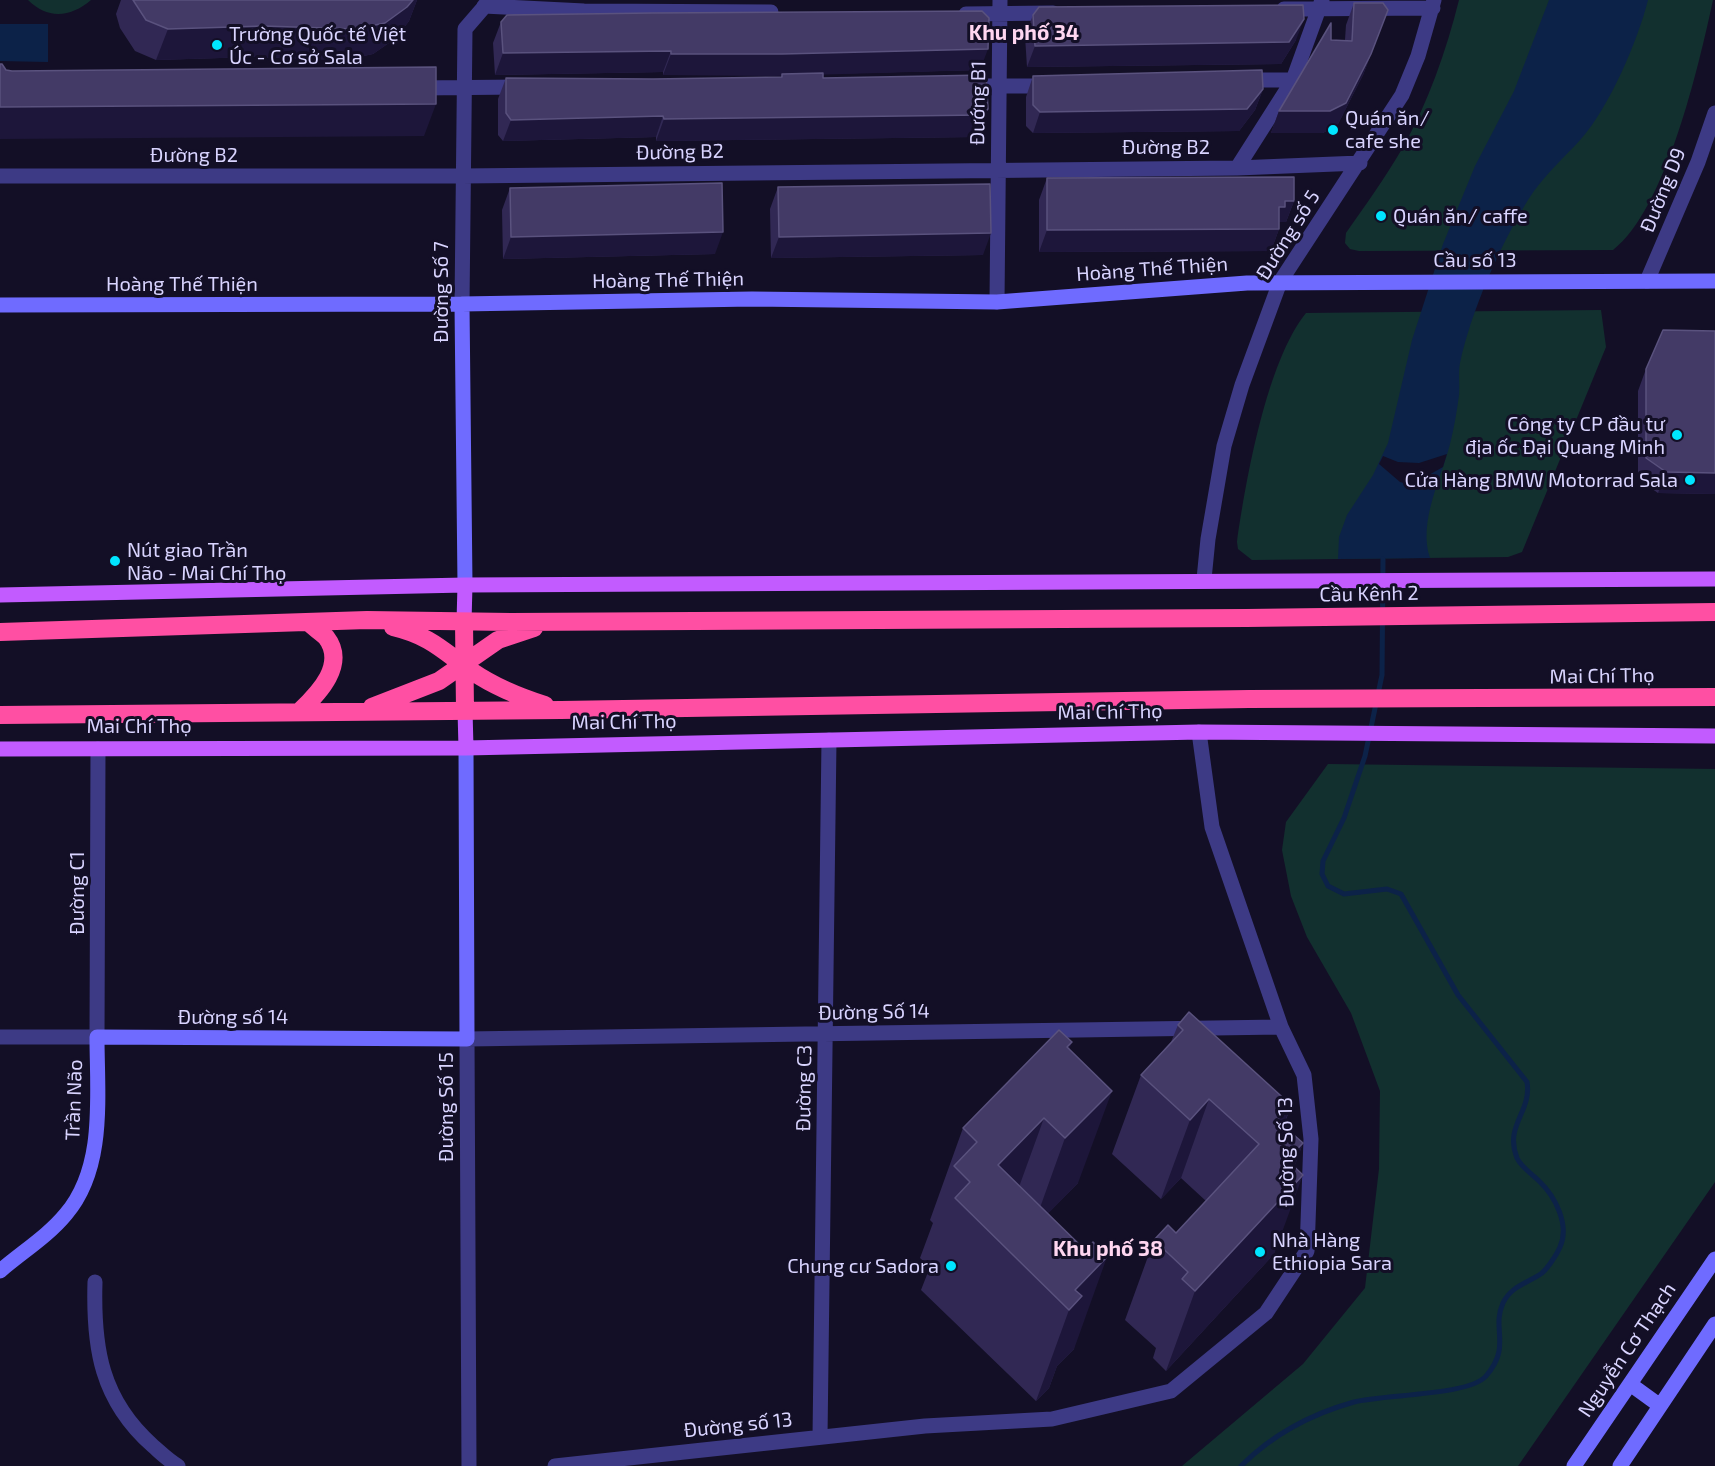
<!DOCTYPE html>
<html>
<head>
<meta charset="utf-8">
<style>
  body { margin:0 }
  canvas { display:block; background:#130f26 }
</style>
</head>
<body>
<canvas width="1715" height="1466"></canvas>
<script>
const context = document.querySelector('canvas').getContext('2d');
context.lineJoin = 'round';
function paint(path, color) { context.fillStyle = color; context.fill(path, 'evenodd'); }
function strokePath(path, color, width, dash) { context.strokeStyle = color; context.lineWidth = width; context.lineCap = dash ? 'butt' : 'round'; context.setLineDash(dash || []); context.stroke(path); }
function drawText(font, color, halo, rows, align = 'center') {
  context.font = font + ' "Exo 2",sans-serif'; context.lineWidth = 6; context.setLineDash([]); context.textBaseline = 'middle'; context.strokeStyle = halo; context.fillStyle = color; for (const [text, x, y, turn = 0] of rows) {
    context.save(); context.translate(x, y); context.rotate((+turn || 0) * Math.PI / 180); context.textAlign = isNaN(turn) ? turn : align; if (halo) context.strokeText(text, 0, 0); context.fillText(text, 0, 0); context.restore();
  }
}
paint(new Path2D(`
  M28,0H91C70,18 47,19 28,0Z
  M1459,0H1713C1699,65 1666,209 1613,250L1359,251L1350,249L1345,243L1346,233C1365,206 1385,178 1402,149C1428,103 1446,52 1459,0Z
  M1601,310L1606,347L1522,552L1508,557L1252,560L1238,549L1237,542C1246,479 1267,361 1306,313Z
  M1328,764L1715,769V1182L1518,1466H1182L1303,1364L1365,1288L1379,1169L1380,1091L1351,1013L1307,937L1291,896L1282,850L1286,822Z`), '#12302f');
paint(new Path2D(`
  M1549,0H1648C1638,40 1609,108 1581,139C1563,159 1543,176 1528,200C1500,245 1471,312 1460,363C1458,373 1460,384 1459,395C1457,411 1454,428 1450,444C1441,479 1418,522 1430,558L1338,559L1339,537L1347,515L1373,475L1388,443L1412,340L1443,244L1475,166L1514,91Z
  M0,24H48V62L0,61Z`), '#0c2248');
paint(new Path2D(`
  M1447,454L1443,467L1411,485L1400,482L1379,464L1383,456L1398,462L1419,463Z`), '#130f26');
strokePath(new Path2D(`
  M1241,1466C1272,1435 1311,1414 1354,1402C1383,1394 1469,1396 1486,1376C1512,1346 1491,1329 1503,1303C1511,1286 1528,1283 1542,1273C1548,1268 1557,1254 1560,1247C1570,1225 1555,1196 1539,1181C1532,1174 1521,1167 1517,1158C1504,1125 1532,1112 1527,1082L1458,995L1401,894L1387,889L1344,894L1328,886L1322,874L1323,861L1344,818L1365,756L1382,675L1383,559`), '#0c2248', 5);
strokePath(new Path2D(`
  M484,6L584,11L771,12
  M1284,9L1433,8
  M966,14L1053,13
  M1242,80H1293
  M966,86H1050
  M417,88L522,87
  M1237,168L1293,80L1322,0
  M0,176H462L1237,168L1360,163
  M1647,281L1698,162L1715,113
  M997,302L1000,0
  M462,304L465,29L490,0
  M1204,579L1208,539L1224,446L1242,385L1280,282L1402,95L1418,56L1434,0
  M0,1037H97L98,749
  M95,1282C93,1348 101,1400 153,1446C161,1453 169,1461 178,1466
  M820,1437L829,740
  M469,1466L467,1039L1281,1027
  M555,1466L925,1426L1052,1419L1171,1391L1266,1313L1307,1251L1311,1139L1304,1075L1281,1027L1212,827L1199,732`), '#3d3a85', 15);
strokePath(new Path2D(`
  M462,304L465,585
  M0,305L462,304L752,299L997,302L1247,283L1715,281
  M0,1271C22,1252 48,1236 66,1214C106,1167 97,1095 97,1037L467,1039L466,748
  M1630,1384L1659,1405
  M1574,1466L1715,1259
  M1620,1466L1715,1324`), '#6f6bff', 15);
strokePath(new Path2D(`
  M0,595L465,585L1715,579
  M464,622L465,585
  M465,710L466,748
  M0,749L466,748L1199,732L1715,736`), '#c25bff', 15);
strokePath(new Path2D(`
  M464,622L465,710
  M393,627C431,636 443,651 473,672C495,687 520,697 545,705
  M0,632L367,620L511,622L1246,618L1715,612
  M372,707L439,681L498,640L534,628
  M300,711C319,693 347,664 326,637C321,632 313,627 308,622
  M0,715L561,710L1249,699L1715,697`), '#ff4fa3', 18);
paint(new Path2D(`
  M121,0H417L409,21L396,38L373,54L344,60L253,57L156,60L135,51L120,28L116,14Z
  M1354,3L1380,31L1363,75L1338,124L1323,133H1271L1279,111L1331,40H1345L1346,25Z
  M1033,15L1296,40L1281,64L1027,67L1025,36Z
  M501,22L980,70L823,74V78L980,131L974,137L656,141V137L503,141L498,135V99L506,78L653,79L781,77V75H663V72L495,75L493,43Z
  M1033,76L1263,89L1255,110L1239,131L1033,133L1026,126V97Z
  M1047,178L1294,201L1286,222H1279V229L1271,251L1039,252V200Z
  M778,187L983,255L771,258L770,209Z
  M510,188L715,254L503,259L502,210Z
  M1715,331V494L1658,493L1638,479V391L1646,369Z
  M1178,1025L1291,1105L1284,1126L1303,1143L1294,1167L1274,1254L1166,1371L1153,1358L1156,1348L1125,1320L1154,1240L1176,1233L1206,1201L1181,1178L1161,1199L1112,1154L1141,1075L1171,1042Z
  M1069,1050L1078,1183L1047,1214L1085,1250L1074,1349L1057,1366L1049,1388L1036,1401L921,1290L930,1267L920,1258L933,1223L930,1220L963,1128Z`), '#312854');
paint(new Path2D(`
  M413,0H417L409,21L396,38L373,54L344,60L253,57L156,60L168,29Z
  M1388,10L1363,75L1338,124L1323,133H1271L1279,111Z
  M1304,19L1296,40L1281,64L1027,67L1035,46Z
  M988,49L980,70L774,76L663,75L671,54Z
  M671,51L663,72L495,75L503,53Z
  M1263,89L1255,110L1239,131L1033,133L1040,112Z
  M436,104L424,136L0,139V107Z
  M988,109L980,131L974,137L656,141L664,119Z
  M663,116L656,137L503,141L511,120Z
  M1285,201H1294L1286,222H1279V207Z
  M1279,229L1271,251L1039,252L1047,230Z
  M723,232L715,254L503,259L511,237Z
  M991,233L983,255L771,258L779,237Z
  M1666,472L1715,473V494L1658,493Z
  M1072,1042L1044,1118L1011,1209L998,1165L1067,1047Z
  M1112,1091L1078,1183L1032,1230L1065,1138Z
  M1209,1099L1181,1178L1161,1199L1190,1120Z
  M1291,1105L1262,1184L1277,1120Z
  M1303,1143L1284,1196L1303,1175L1274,1254L1166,1371L1195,1291L1287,1160Z
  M1107,1257L1074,1349L1057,1366L1049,1388L1036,1401L1069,1310L1075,1290Z`), '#1d163a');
const building = new Path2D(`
  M133,0H413L407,7L385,23L356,29L264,26L168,29L146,20Z
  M1354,3H1383L1388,10L1371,54L1346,103L1330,111H1279L1331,23V40L1352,41Z
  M1303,5L1304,19L1289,42L1035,46L1033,15L1039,7Z
  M982,11L989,18L988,49L782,54H671V51L503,53L501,22L507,15L653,13Z
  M0,64H2L6,70L12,71L436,67V104L0,107Z
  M1262,70L1263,89L1247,109L1040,112L1033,105V76Z
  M823,73V78L986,75L988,109L982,115L664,119L663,116L511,120L506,113V78L653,79L782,77V74Z
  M1294,177V201H1285V207H1279V229L1047,230V178Z
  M722,183L723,232L511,237L510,188Z
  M990,184L991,233L779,237L778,187Z
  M1663,330L1715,331V473L1666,472L1646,458V369Z
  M1189,1012L1291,1105L1277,1120L1303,1143L1287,1160L1303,1175L1195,1291L1182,1279L1188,1272L1154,1240L1168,1225L1176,1233L1259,1144L1209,1099L1190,1120L1141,1075L1183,1030L1178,1025Z
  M1059,1030L1072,1042L1067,1047L1112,1091L1065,1138L1044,1118L998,1165L1085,1250L1093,1242L1107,1257L1075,1290L1082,1296L1069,1310L955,1198L970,1182L954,1166L977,1142L963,1128Z`);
paint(building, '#433a66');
strokePath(building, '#5a527e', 1.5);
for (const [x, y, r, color] of [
  [217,45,6,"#00e5ff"],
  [1333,130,6,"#00e5ff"],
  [1381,216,6,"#00e5ff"],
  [1677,435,6,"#00e5ff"],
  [1690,480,6,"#00e5ff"],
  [115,561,6,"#00e5ff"],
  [1260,1252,6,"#00e5ff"],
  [951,1266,6,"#00e5ff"]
]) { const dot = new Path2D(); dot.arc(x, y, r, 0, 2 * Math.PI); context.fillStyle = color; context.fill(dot); strokePath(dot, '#130f26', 2); }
drawText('20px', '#d9d4ff', '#130f26', [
  ["Trường Quốc tế Việt",229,34],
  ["Úc - Cơ sở Sala",229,57],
  ["Quán ăn/",1345,118],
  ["cafe she",1345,141],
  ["Quán ăn/ caffe",1393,216],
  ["Công ty CP đầu tư",1665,424,"right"],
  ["địa ốc Đại Quang Minh",1665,447,"right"],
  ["Cửa Hàng BMW Motorrad Sala",1678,480,"right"],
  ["Nút giao Trần",127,550],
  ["Não - Mai Chí Thọ",127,573],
  ["Nhà Hàng",1272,1240],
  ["Ethiopia Sara",1272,1263],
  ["Chung cư Sadora",939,1266,"right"]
], 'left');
drawText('20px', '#d9d4ff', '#130f26', [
  ["Đướng B1",978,103,-89],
  ["Đường B2",1166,147],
  ["Đường B2",680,152,-1],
  ["Đường B2",194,155],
  ["Đường D9",1663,190,-68],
  ["Đường số 5",1288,235,-58],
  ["Cầu số 13",1475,260],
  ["Hoàng Thế Thiện",1152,269,-4],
  ["Hoàng Thế Thiện",668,280,-1],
  ["Hoàng Thế Thiện",182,284],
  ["Đường Số 7",441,292,-90],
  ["Cầu Kênh 2",1369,594,-1],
  ["Mai Chí Thọ",1602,676,-1],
  ["Mai Chí Thọ",1110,712,-1],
  ["Mai Chí Thọ",624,722,-1],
  ["Mai Chí Thọ",139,726],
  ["Đường C1",77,893,-90],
  ["Đường Số 14",874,1012,-1],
  ["Đường số 14",233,1017],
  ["Đường C3",804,1088,-89],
  ["Trần Não",74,1100,-88],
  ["Đường Số 15",446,1107,-90],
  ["Đường Số 13",1286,1152,-91],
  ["Nguyễn Cơ Thạch",1627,1350,-56],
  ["Đường số 13",738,1425,-6]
]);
drawText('bold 21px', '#ffd6f0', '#130f26', [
  ["Khu phố 34",1024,33],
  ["Khu phố 38",1108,1249]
]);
</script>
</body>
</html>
